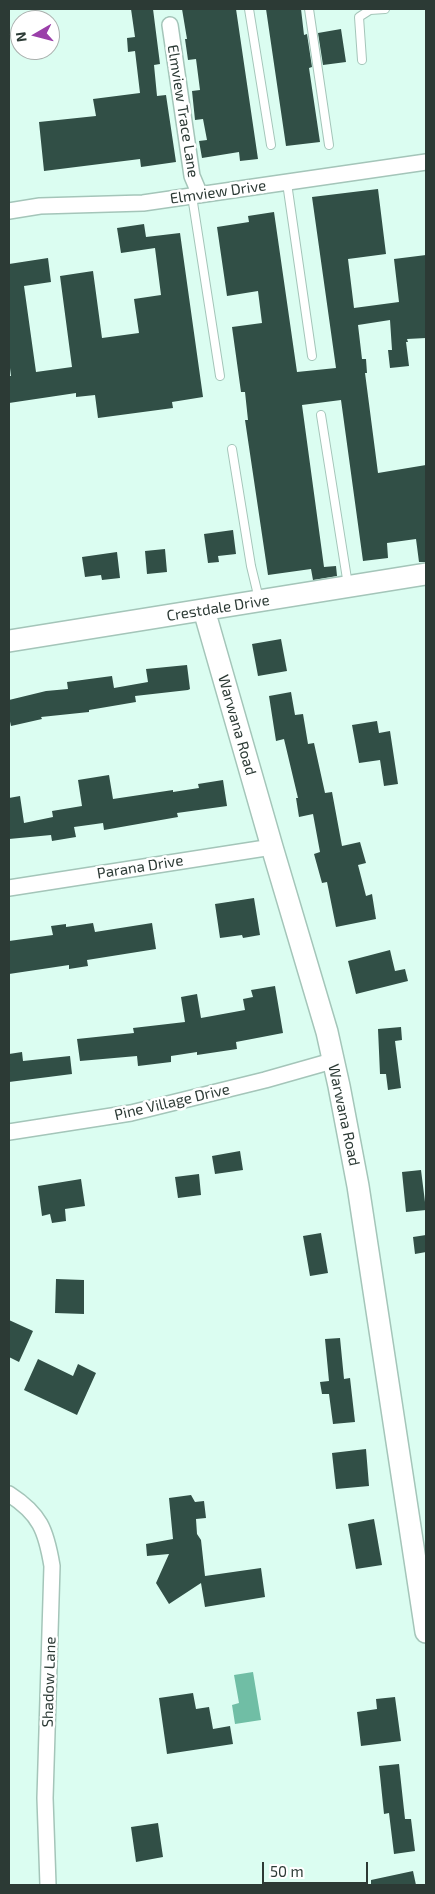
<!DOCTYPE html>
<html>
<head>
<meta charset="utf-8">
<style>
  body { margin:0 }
  #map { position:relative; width:435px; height:1894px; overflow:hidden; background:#dbfdf1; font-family:"Exo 2",sans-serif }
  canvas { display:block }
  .frame { position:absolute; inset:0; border:10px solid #2c3a35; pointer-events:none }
  .north { position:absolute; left:10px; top:10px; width:50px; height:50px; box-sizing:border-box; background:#fff; border:1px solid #abb0ae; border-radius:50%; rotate:262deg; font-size:14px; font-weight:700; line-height:20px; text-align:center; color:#2c3a35 }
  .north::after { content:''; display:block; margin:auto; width:18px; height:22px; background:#9a3fa9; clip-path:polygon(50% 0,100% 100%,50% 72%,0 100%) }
  .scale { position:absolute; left:262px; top:1862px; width:106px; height:22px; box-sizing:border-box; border:2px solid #2c3a35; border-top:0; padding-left:6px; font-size:15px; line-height:18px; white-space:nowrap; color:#2c3a35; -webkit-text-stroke:4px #fff; paint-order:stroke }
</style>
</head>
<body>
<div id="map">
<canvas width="435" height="1894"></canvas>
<div class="frame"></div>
<div class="north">N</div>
<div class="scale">50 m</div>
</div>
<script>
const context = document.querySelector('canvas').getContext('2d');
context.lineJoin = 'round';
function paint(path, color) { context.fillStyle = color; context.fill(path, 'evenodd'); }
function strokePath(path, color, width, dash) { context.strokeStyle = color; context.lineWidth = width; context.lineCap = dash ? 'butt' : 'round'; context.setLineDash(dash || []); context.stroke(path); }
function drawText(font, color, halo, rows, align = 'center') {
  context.font = font + ' "Exo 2",sans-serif'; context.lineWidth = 5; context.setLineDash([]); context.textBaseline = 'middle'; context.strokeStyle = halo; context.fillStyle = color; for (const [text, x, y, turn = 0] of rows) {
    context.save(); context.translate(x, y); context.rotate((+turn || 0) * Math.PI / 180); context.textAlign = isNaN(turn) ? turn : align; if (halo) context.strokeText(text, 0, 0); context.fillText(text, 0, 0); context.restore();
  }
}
paint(new Path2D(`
  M253,1672L261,1720L235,1724L232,1705L239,1703L234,1675Z`), '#70bea5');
paint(new Path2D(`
  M131,9H153L160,64L154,65L157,96L166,95L176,162L141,167L140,159L44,171L39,122L96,116L93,99L140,93L135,51L128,52L127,38L135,37Z
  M182,9H236L258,159L240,161L239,152L202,158L199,141L207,140L203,119L195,120L192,91L200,90L196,59L188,60L185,39H187Z
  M266,9H301L304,35L307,34L312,67L309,68L320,142L286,146Z
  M341,29L346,62L323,65L318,33Z
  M378,189L386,254L348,259L354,308L399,302L394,259L426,255V338L407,339L408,342H406L409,366L390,368L388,350H392L390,320L358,325L362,359H366L367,373H365L378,473L426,465V562H419L416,539L387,543L388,558L363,561L341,400L302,405L324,567L336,566L337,576L313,580L311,569L268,575L245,420H248L245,392H241L232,327L262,323L258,291L227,296L217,227L249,222L248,216L274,212L297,372L336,368L312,197Z
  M144,224L146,237L180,233L203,397L172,402L173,408L98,418L95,395L76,397V393L9,403V376H11L9,360V264L48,258L51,282L24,286L36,372L72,367L60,276L93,271L102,338L139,333L134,299L161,295L155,248L121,253L117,228Z
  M233,530L236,554L218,556L219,562L208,563L204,534Z
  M165,549L167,572L147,574L145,551Z
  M117,552L120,578L102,580L101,575L85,577L82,557Z
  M281,639L287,671L258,676L252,644Z
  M187,665L190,689L188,690L135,696L136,702L89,710V712L41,717L42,719L11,726L9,717V700L46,691L68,689L67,682L112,676L114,688L148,682L146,669Z
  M291,692L295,715L303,714L308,744L314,743L325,793L332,792L342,846L360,842L366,863L358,865L366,896L372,894L376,919L336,927L327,882L322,883L314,854L320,852L313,814L299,817L296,798H298L284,739L276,741L269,696Z
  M377,721L379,733L390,731L398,784L384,786L380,760L359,763L352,725Z
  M109,775L113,799L173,790V792L199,788L198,784L223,780L227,806L177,813L178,817L104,830L103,823L74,827L76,837L52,841L51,835L9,839V798L20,796L24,823L53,817L52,811L82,806L78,780Z
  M254,898L260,935L243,938L242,935L220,938L215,904Z
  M93,923L95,932L152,923L156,949L87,960L88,966L69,969V965L9,974V941L53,935L51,926L66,924V927Z
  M390,950L395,971L405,969L408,981L356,994L348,961Z
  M275,986L283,1033L236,1042L237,1049L197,1055V1052L171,1056V1062L138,1066L137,1056L80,1061L77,1039L134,1033L133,1028L185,1022L181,997L197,994L201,1018L245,1010L243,999L253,997L251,990Z
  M401,1027L402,1040L395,1041L401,1088L388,1090L386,1074H380L378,1029Z
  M22,1052L23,1061L70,1056L72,1074L9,1082V1054Z
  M240,1151L243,1170L215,1174L212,1156Z
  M421,1170L426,1210L406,1212L402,1172Z
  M199,1174L201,1195L178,1198L175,1177Z
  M81,1179L85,1206L65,1209L66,1221L52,1223L50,1214L42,1216L38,1186Z
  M321,1233L328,1273L310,1276L303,1236Z
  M426,1235V1252L415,1254L413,1237Z
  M56,1279L84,1280V1314L55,1313Z
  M9,1320L33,1331L19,1362L9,1357Z
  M340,1338L344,1379L350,1378L355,1422L333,1424L329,1394H322L320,1382L329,1381L325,1339Z
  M38,1359L73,1376L78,1364L96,1373L77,1415L24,1390Z
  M366,1449L369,1486L336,1489L332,1453Z
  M191,1495L195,1502L204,1501L206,1518L196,1519L197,1534L201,1540L205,1576L261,1568L265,1597L205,1607L201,1583L169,1604L156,1583L169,1554L147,1556L146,1544L173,1539L169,1498Z
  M374,1519L382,1565L356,1569L348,1524Z
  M193,1693L196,1709L209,1707L213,1729L230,1726L233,1744L167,1754L159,1698Z
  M395,1697L401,1741L361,1746L357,1712L377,1709L376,1699Z
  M399,1764L405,1819H411L415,1851L394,1854L389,1813L384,1814L379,1766Z
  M158,1823L163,1857L136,1862L131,1827Z
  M413,1871L416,1885H371V1880Z`), '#314f46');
const lane = new Path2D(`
  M249,9L271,145
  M309,9L329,145
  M362,60L359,17L370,10L385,9
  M287,183L312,356
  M192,196L220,376
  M321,415L348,585
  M232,449L251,566L259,599`);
const street = new Path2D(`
  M170,25L192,176L200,195
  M9,211L40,206L143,203L426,162
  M9,888L272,847
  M9,1132L131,1113L265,1080L332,1061
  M9,1494C40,1514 46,1530 52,1566L45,1798L48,1885`);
const secondary = new Path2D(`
  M204,610L272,847L327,1032L339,1086L358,1186L426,1632
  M9,641L426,574`);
strokePath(lane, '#a4c5b9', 10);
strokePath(street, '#a4c5b9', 18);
strokePath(secondary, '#a4c5b9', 24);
strokePath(lane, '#fff', 8);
strokePath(street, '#fff', 15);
strokePath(secondary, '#fff', 21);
drawText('15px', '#2c3a35', '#fff', [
  ["Elmview Trace Lane",183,111,81],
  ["Elmview Drive",218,192,-8],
  ["Crestdale Drive",218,608,-9],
  ["Warwana Road",237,725,74],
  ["Parana Drive",140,867,-9],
  ["Pine Village Drive",172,1102,-13],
  ["Warwana Road",344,1115,78],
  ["Shadow Lane",49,1682,-88]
]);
</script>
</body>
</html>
